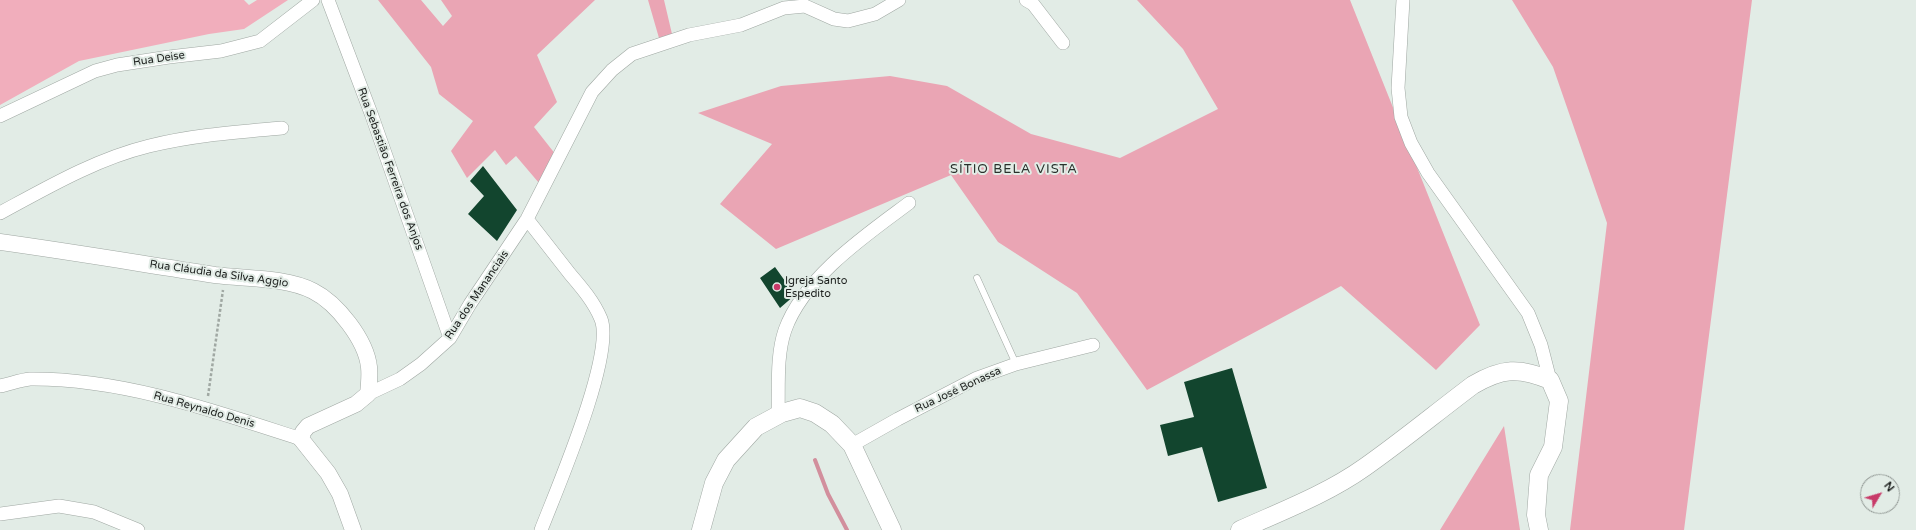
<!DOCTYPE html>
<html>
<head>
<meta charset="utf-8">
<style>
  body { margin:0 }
  #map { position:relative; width:1916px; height:530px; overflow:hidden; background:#e2ece6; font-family:"Varela Round",sans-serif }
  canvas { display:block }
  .north { position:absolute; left:1860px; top:474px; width:40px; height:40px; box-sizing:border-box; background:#e2ece6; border:1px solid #939a96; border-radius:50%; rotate:52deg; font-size:11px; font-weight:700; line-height:16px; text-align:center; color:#1c1f1d }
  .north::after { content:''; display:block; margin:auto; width:14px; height:18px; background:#c83a69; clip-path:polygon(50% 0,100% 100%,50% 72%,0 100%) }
</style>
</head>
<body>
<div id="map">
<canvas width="1916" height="530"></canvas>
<div class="north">N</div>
</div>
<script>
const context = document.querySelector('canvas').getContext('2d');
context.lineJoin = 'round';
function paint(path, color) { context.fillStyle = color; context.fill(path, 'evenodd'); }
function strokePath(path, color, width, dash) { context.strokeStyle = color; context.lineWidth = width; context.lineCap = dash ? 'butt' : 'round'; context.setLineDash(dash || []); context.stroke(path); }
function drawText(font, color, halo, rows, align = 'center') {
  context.font = font + ' "Varela Round",sans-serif'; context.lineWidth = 4; context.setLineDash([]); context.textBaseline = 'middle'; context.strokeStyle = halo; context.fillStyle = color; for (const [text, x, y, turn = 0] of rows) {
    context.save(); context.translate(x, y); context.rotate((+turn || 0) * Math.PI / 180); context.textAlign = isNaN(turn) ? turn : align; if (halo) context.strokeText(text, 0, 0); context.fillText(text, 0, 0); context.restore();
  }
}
paint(new Path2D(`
  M0,0H244L249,5L257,0H288L244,29L209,34L79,61L0,105Z`), '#f1aebc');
paint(new Path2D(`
  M378,0H421L443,26L452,16L441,0H595L537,55L557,102L534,127L556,155L539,183L516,156L506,165L495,150L467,178L451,151L473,121L439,94L431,67Z
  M648,0H664L672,34L659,38Z
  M1137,0H1350L1480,325L1436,370L1341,286L1147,390L1077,293L998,242L951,175L776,249L720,204L772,144L698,113L781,86L890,76L947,86L1031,134L1120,158L1218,109L1183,49Z
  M1512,0H1752L1684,530H1570L1607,223L1553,67Z
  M1504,426L1520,530H1440Z`), '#eaa5b4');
strokePath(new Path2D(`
  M815,460L828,494L847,530`), '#d28f9d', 4);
paint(new Path2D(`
  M483,166L517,210L497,241L468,214L484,196L470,181Z
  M775,267L795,295L780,308L760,278Z
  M1232,368L1267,488L1218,502L1202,447L1168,456L1160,425L1194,417L1184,382Z`), '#12452e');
const service = new Path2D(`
  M977,278L1016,364`);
const minor = new Path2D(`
  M328,0L372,116L450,338
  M1026,0L1033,4L1063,43
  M1403,0L1398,88L1401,117L1411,143L1428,173L1528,313L1541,345L1550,380
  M0,116L95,71L117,65L169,57L221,51L260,41L313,0
  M0,213C48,187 96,159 149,146C193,135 237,132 282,128
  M527,219C542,238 556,256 570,274C582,288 594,302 601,319C615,355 556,491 541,530
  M0,386C10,384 20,380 30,379C121,378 215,411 301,439
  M368,394L400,379L421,364L450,338L470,304L527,219L592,92L612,70L632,54L689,35L741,25L784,8L805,6L834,19L848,21L875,14L899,0
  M778,415C779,388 776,356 785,330C804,277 866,235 909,203
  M852,445L898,419L977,378L1016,364L1093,345
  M0,514L59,506L94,512L138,530`);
const tertiary = new Path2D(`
  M0,242C72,252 143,264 215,275C246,279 286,277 313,291C337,303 366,340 369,367C370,376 369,385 368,394L356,404L308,426L303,432L301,439L328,473L340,494L353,530`);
const secondary = new Path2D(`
  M701,530L714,483L726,460L756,427L782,413L800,408L815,413L832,424L852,445L892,530
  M1240,530C1282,511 1327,494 1365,467C1402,441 1437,412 1473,385C1502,368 1519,367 1550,380L1559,401L1553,447L1539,475L1536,515L1539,530`);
strokePath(service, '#9fa7a2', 7);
strokePath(minor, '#9fa7a2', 14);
strokePath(tertiary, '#9fa7a2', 17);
strokePath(secondary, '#9fa7a2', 19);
strokePath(new Path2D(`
  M208,396L223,290`), '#a0a8a3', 2.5, [3, 2]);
strokePath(service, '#fff', 6);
strokePath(minor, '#fff', 13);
strokePath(tertiary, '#fff', 16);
strokePath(secondary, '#fff', 18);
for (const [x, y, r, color] of [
  [777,287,4,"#c83a69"]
]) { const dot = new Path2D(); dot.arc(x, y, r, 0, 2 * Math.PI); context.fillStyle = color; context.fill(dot); strokePath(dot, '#e2ece6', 1.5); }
drawText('11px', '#1c1f1d', '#e2ece6', [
  ["Rua Deise",159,59,-8],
  ["Rua Sebastião Ferreira dos Anjos",390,169,70],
  ["Rua Cláudia da Silva Aggio",219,274,8],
  ["Rua dos Mananciais",477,295,-56],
  ["Rua José Bonassa",958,390,-25],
  ["Rua Reynaldo Denis",204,410,16]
]);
drawText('11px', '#1c1f1d', '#e2ece6', [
  ["Igreja Santo",785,281],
  ["Espedito",785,294]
], 'left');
context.letterSpacing = '1px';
drawText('13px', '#29312c', '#e2ece6', [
  ["SÍTIO BELA VISTA",1014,170]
]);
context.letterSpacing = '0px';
</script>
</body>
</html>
